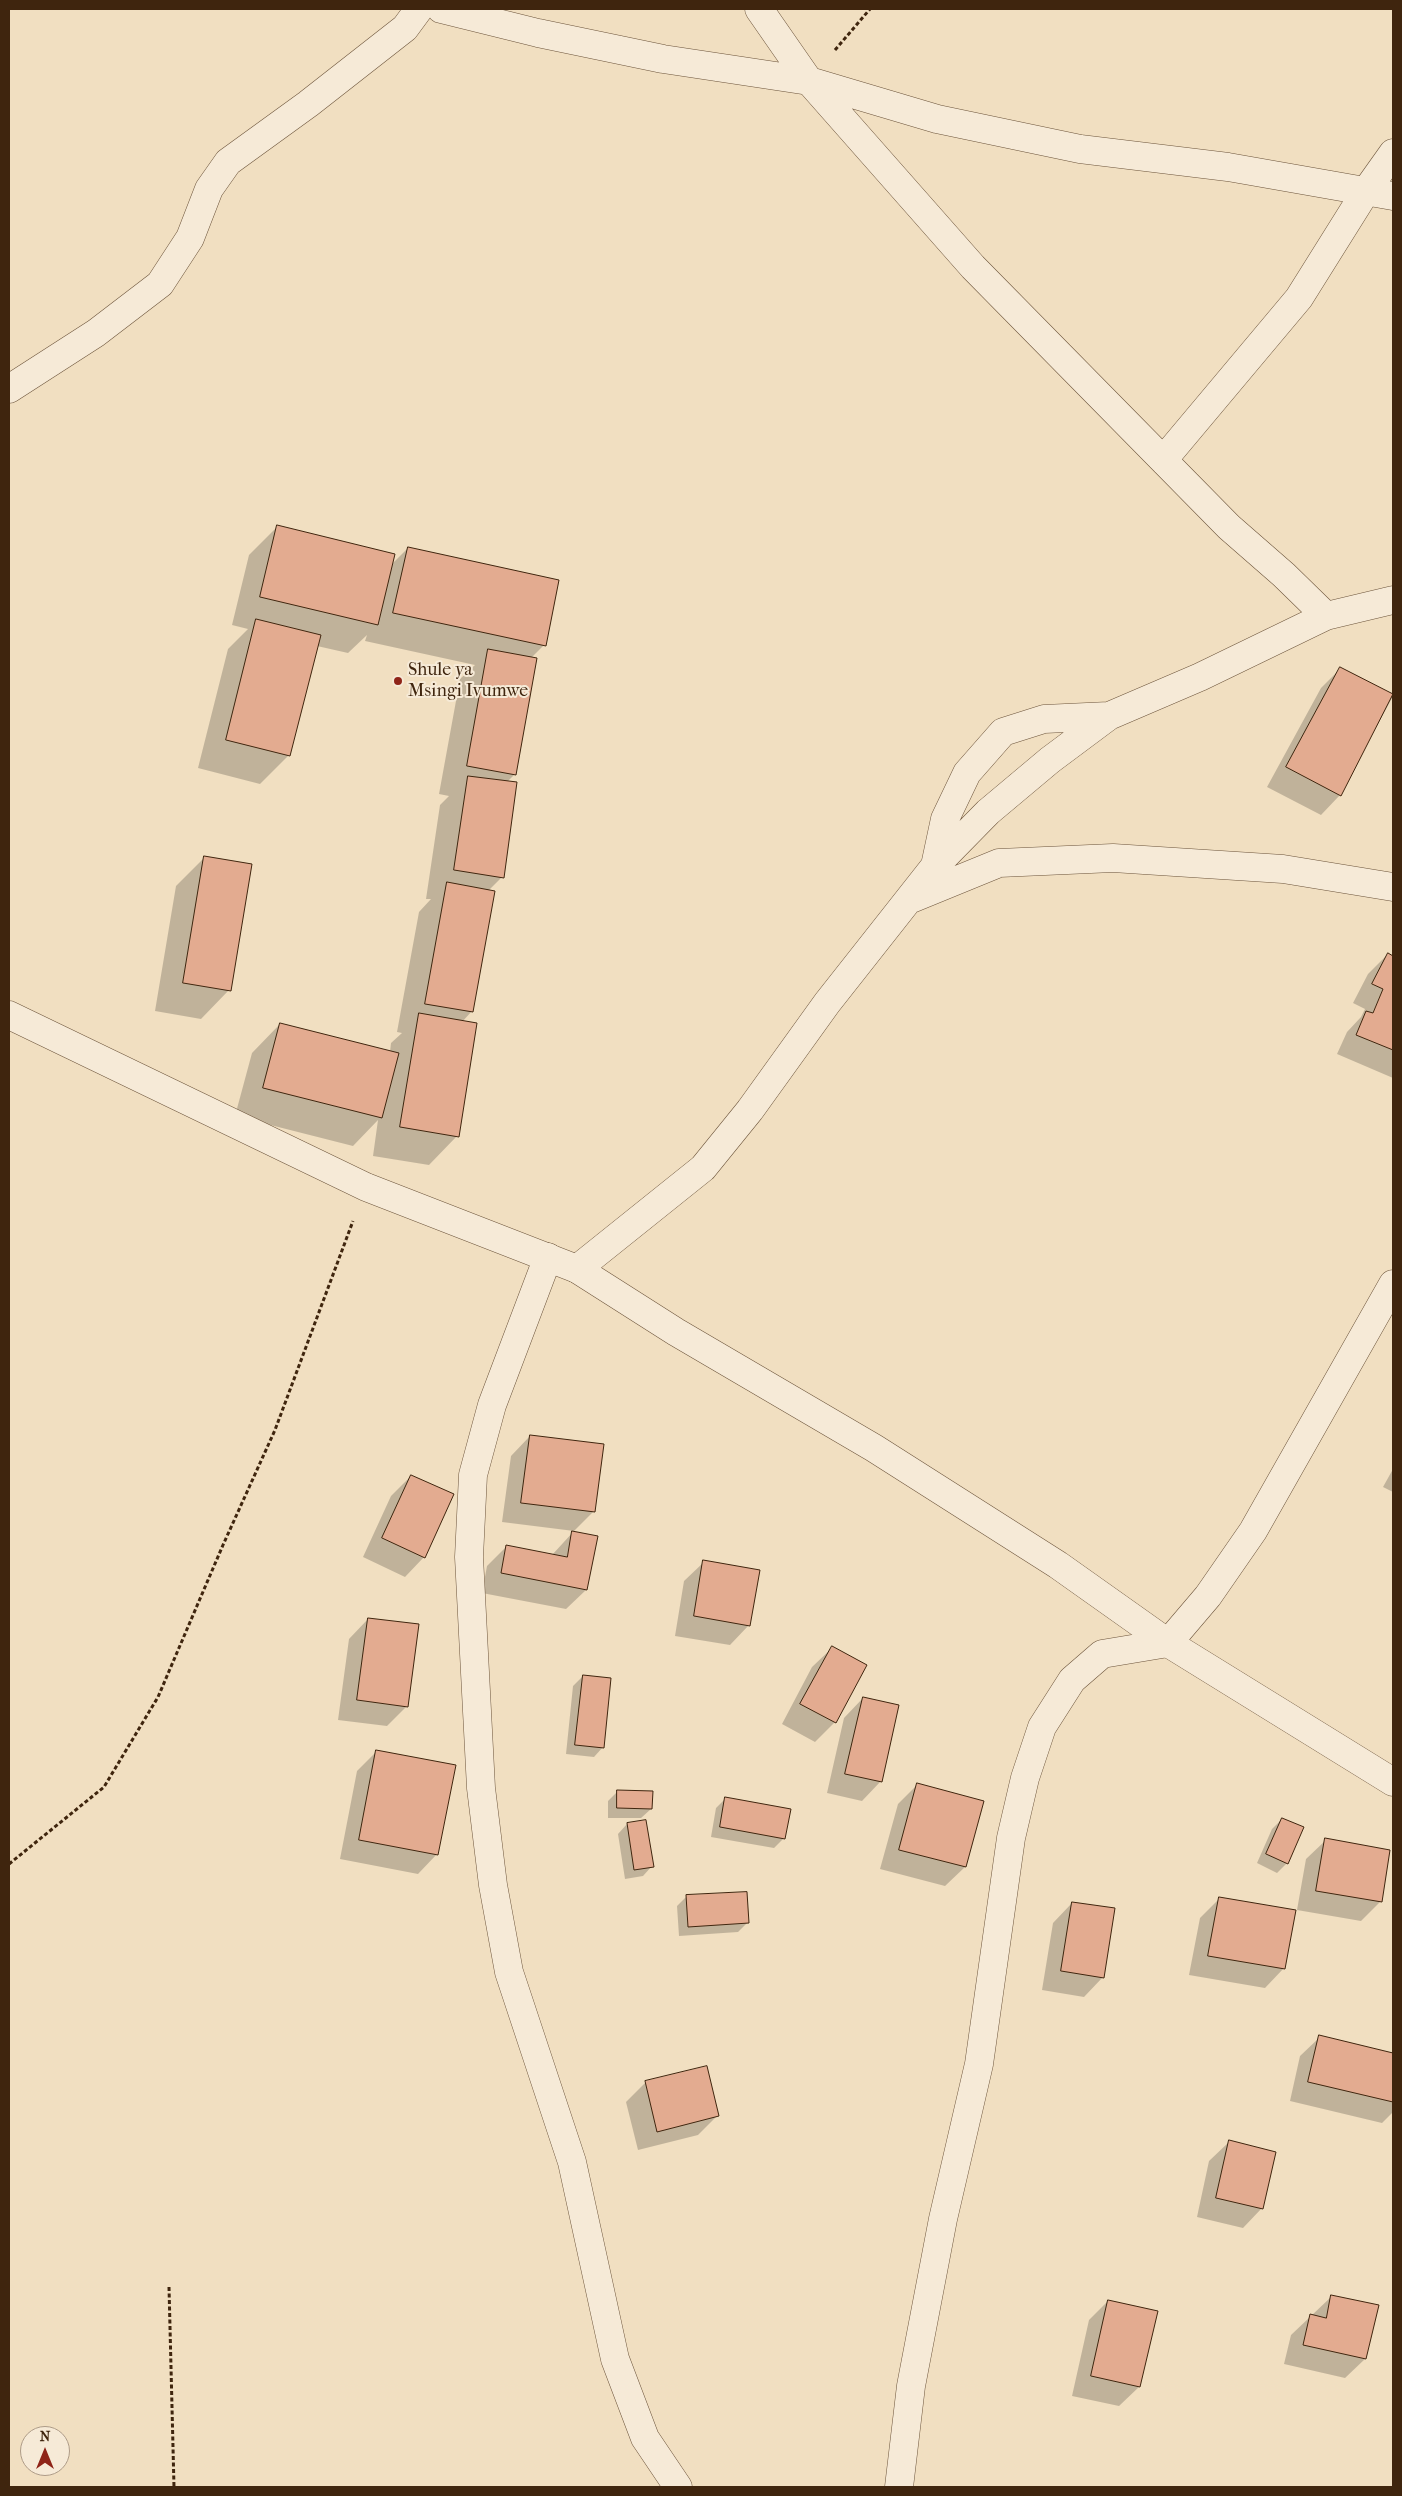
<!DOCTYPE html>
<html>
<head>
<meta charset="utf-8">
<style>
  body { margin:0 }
  #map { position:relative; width:1402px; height:2496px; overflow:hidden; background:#f1dfc1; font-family:"IM FELL French Canon",serif }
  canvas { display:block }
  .frame { position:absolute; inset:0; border:10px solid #3f250e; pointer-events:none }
  .north { position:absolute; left:20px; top:2426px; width:50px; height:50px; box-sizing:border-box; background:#f6ead7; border:1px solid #ad9b87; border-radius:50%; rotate:0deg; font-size:14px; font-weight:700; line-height:20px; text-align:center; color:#3f250e }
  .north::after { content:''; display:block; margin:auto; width:18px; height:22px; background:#8f2418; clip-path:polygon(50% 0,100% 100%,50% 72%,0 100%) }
</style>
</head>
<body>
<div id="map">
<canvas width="1402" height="2496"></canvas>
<div class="frame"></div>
<div class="north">N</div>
</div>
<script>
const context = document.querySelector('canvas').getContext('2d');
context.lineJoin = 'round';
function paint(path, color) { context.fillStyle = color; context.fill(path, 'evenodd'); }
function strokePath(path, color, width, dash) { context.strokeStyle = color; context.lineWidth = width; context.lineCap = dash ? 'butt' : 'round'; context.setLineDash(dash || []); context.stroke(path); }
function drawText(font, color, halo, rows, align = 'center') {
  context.font = font + ' "IM FELL French Canon",serif'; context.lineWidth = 4; context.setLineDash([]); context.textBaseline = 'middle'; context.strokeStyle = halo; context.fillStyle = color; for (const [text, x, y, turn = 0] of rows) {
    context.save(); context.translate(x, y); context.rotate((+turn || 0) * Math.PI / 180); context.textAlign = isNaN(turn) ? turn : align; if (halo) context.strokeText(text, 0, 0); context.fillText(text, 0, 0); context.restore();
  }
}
paint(new Path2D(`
  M277,527L391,565L408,548L544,645L531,658L515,774L507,782L502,877L488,891L472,1011L462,1022L457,1136L429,1165L373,1156L378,1120L353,1146L235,1116L252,1053L280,1024L390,1052L391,1043L402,1033L397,1032L419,912L431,899H426L440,805L449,796L439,794L460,679L475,665L365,641L367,635L348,653L317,646L289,755L260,784L198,768L228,649L248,629L232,625L249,555Z
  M1341,668L1393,696L1340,795L1321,815L1267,787L1321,688Z
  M205,857L229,990L201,1019L155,1011L176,886Z
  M1388,954L1393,957V1078L1337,1054L1347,1032L1361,1017L1365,1009L1353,1003L1368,974Z
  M530,1436L594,1511L573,1532L586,1590L566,1609L482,1593L487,1566L507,1546L552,1555L574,1531L502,1522L511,1456Z
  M1393,1469V1492L1383,1487Z
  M411,1476L424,1557L405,1577L363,1557L391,1496Z
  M704,1562L749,1625L730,1645L675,1636L684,1581Z
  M368,1619L407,1706L387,1726L338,1720L349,1639Z
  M832,1648L835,1722L815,1742L782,1724L812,1667Z
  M583,1676L603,1747L594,1757L566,1754L573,1686Z
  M863,1698L881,1781L862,1801L827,1793L844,1718Z
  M377,1751L437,1854L418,1874L340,1859L357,1771Z
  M918,1784L982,1802L965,1867L945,1886L880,1869L898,1804Z
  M618,1791L651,1809L641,1818H608V1801Z
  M725,1799L784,1838L774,1848L711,1837L716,1808Z
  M1282,1819L1287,1863L1277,1873L1257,1863L1272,1829Z
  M627,1824L652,1866L643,1876L625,1879L618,1834Z
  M1326,1840L1381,1901L1361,1921L1297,1910L1306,1859Z
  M687,1896L748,1922L738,1932L679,1936L677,1906Z
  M1220,1898L1284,1968L1265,1988L1189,1975L1200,1918Z
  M1072,1903L1103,1977L1084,1997L1042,1990L1053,1923Z
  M1320,2037L1393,2054V2112L1382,2123L1290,2101L1300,2056Z
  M646,2082L718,2115L698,2135L638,2150L626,2102Z
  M1229,2142L1262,2208L1243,2228L1197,2217L1209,2161Z
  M1331,2297L1377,2306L1365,2359L1345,2378L1284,2364L1291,2335Z
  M1108,2301L1139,2387L1119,2406L1072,2396L1089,2320Z`), '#0003');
const building = new Path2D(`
  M277,525L395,554L378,625L260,597Z
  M408,547L559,580L546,646L393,613Z
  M256,619L321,635L290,756L226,740Z
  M488,649L537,658L516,775L467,766Z
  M1340,667L1393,694L1341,796L1286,767Z
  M468,776L517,782L504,878L454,870Z
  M204,856L252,864L231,991L183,983Z
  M447,882L495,891L473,1012L425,1004Z
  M1388,953L1393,956V1050L1356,1035L1366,1011L1373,1013L1383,989L1372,984Z
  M419,1013L477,1023L459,1137L400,1127Z
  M280,1023L399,1053L382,1118L263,1088Z
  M530,1435L604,1444L595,1512L521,1503Z
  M411,1475L454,1494L425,1558L382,1538Z
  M572,1531L598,1536L587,1590L501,1573L506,1545L567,1557Z
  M703,1560L760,1570L750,1626L694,1616Z
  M368,1618L419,1624L408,1707L357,1700Z
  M832,1646L867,1665L836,1723L800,1704Z
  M583,1675L611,1678L604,1748L575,1745Z
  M863,1697L899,1705L882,1782L845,1774Z
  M376,1750L456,1765L438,1855L359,1840Z
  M917,1783L984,1801L966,1867L899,1850Z
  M617,1790L653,1791L652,1809L617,1808Z
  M725,1797L791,1809L785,1839L720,1827Z
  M1282,1818L1304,1827L1288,1864L1266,1854Z
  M646,1820L654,1867L634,1870L627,1823Z
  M1325,1838L1390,1850L1382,1902L1316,1891Z
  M747,1892L749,1923L688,1927L686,1895Z
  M1219,1897L1296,1910L1285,1969L1208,1956Z
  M1072,1902L1115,1908L1104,1978L1061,1971Z
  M1319,2035L1393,2053V2102L1308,2082Z
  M707,2066L719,2116L657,2132L645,2081Z
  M1229,2140L1276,2152L1263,2209L1216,2198Z
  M1331,2295L1379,2305L1366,2359L1303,2345L1310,2314L1326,2318Z
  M1108,2300L1158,2311L1140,2387L1091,2376Z`);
paint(building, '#e3ab90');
strokePath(building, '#3f250e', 1);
const minor = new Path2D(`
  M441,9L538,33L663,59L809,81L937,119L1080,149L1228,167L1393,196
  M759,9L809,81L973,267L1229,527L1284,575L1326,616
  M9,389L96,333L160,284L190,238L209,189L228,162L308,104L405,28L419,9
  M1164,459L1299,298L1366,191L1393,153
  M935,866L945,819L967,773L1003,732L1044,719L1109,716
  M911,899L999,863L1113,858L1283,869L1393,887
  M548,1257L492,1405L473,1475L469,1557L481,1788L493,1885L509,1972L572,2162L615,2359L645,2438L678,2487
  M577,1269L703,1168L750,1110L827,1003L935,866L988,812L1050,760L1109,716L1200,677L1326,616L1393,600
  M899,2487L911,2386L943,2219L979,2064L1011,1838L1025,1778L1042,1727L1072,1680L1102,1654L1168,1643L1208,1596L1253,1531L1393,1284`);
const tertiary = new Path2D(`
  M9,1015L366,1187L577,1269L676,1332L874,1448L1058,1565L1168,1643L1393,1782`);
strokePath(minor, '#6c543b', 29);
strokePath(tertiary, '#6c543b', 29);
strokePath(new Path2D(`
  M835,50L870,9
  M9,1864L104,1787L158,1697L223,1545L275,1430L353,1221
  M169,2287L174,2487`), '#3f250e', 3, [4, 2.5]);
strokePath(minor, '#f6ead7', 28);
strokePath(tertiary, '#f6ead7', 28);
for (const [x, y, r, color] of [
  [398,681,5,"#8f2418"]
]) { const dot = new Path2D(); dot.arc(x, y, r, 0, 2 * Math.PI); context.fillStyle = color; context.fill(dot); strokePath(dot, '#f6ead7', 2); }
drawText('18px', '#3f250e', '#f6ead7', [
  ["Shule ya",408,671],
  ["Msingi Ivumwe",408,692]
], 'left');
</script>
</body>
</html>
